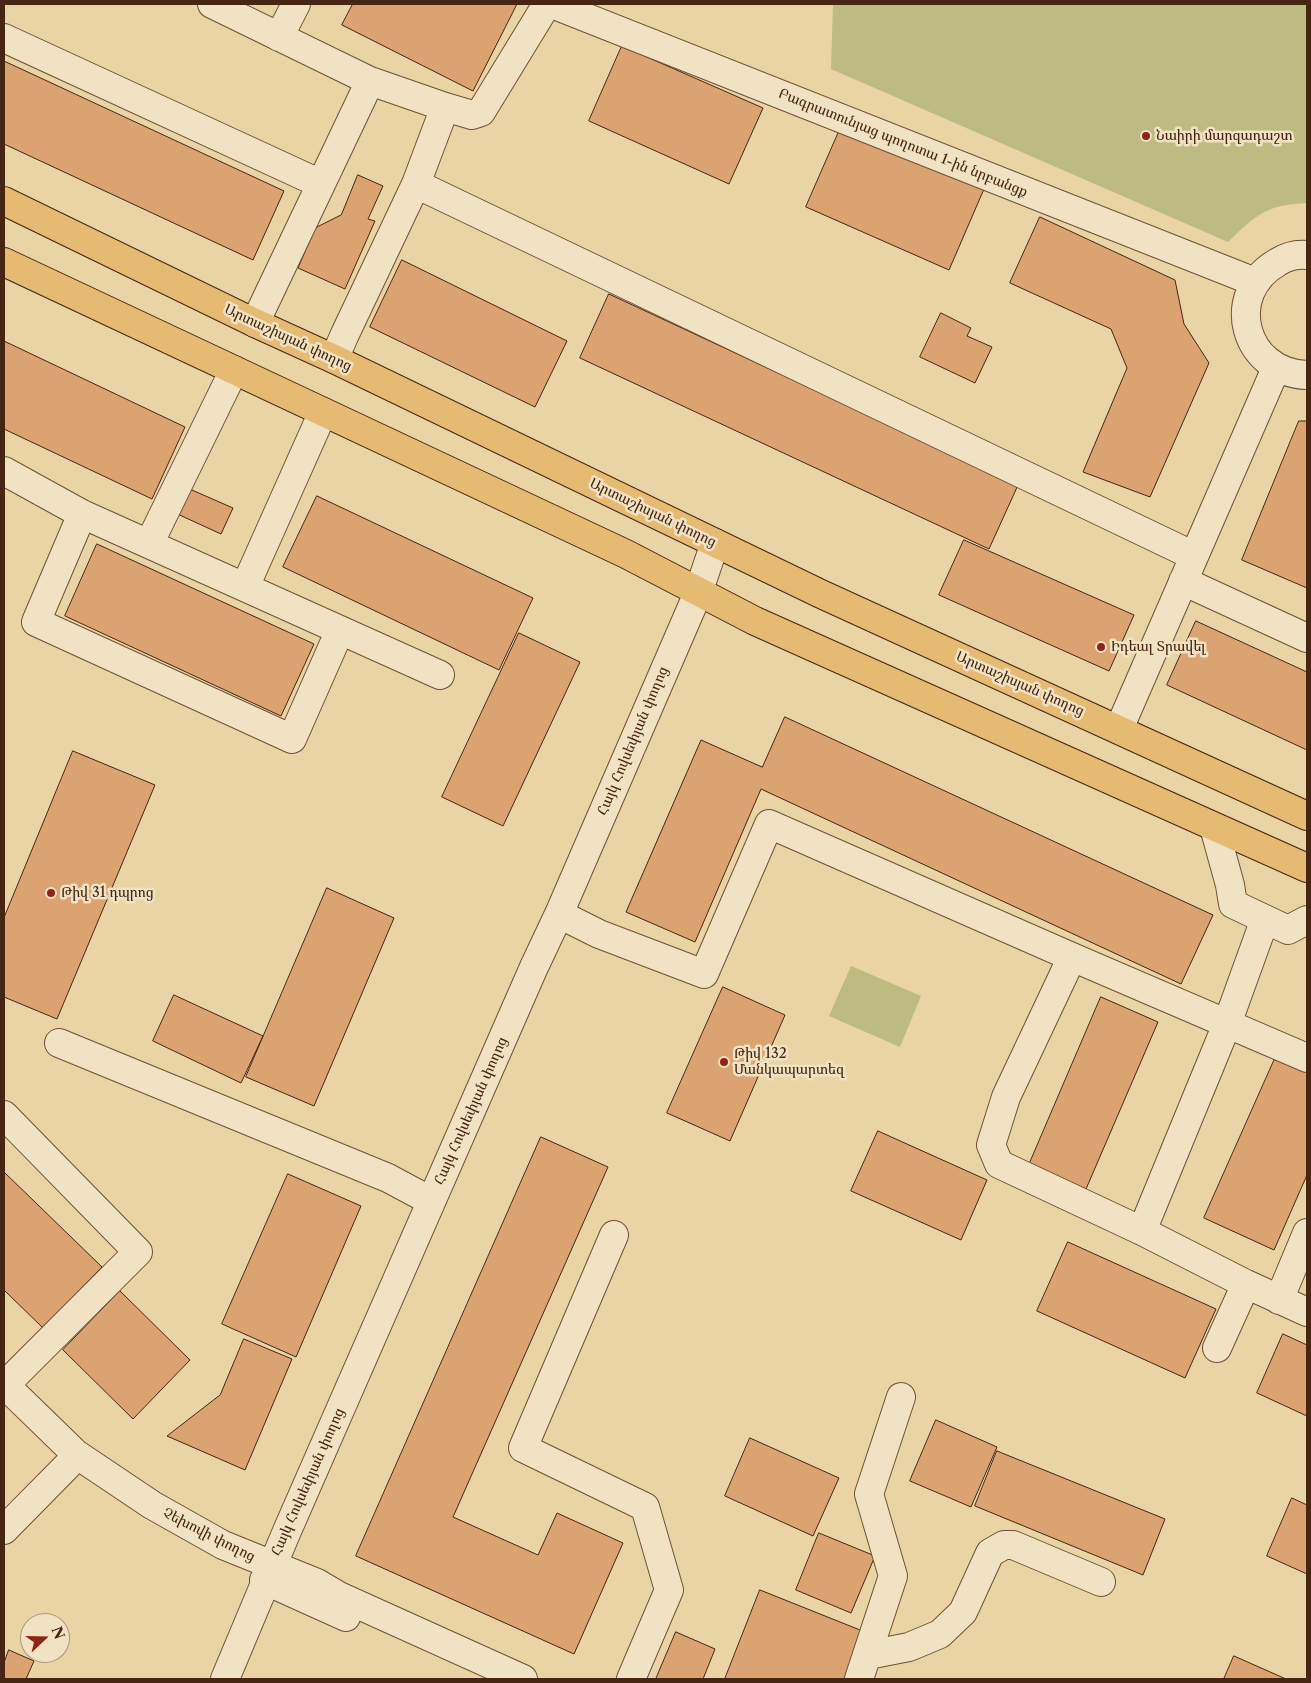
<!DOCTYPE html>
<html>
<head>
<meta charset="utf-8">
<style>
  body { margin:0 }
  #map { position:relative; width:1311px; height:1683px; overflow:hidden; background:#ead3a4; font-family:"Libre Caslon Text",serif }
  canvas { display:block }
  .frame { position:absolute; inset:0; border:5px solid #462512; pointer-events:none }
  .north { position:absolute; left:20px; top:1613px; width:50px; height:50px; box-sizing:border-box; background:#f1e2c4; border:1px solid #ad967d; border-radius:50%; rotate:69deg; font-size:14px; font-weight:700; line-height:20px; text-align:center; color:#462512 }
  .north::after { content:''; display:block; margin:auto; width:18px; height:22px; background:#8f2418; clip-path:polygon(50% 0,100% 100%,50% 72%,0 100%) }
</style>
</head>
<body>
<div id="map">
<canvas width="1311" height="1683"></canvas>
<div class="frame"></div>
<div class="north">N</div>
</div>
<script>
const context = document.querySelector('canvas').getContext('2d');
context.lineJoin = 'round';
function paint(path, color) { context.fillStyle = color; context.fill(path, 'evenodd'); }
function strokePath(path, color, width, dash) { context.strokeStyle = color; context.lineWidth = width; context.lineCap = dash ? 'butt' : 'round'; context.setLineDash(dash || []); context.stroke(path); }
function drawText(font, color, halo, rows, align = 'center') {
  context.font = font + ' "Libre Caslon Text","Noto Serif Armenian",serif'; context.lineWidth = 5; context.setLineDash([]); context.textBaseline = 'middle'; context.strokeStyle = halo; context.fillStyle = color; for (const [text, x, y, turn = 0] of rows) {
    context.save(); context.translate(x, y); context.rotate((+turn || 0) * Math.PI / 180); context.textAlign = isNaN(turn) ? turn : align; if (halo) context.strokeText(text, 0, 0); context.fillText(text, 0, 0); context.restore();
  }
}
paint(new Path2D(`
  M833,4H1307V203C1266,205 1257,214 1228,242L831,69Z
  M851,966L921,996L900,1047L829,1016Z`), '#bdbb81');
const building = new Path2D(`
  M353,4H517L473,91L342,25Z
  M622,46L763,108L729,184L589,121Z
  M4,61L284,191L253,260L4,144Z
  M841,127L984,189L949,270L806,207Z
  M358,175L383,186L368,219L375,221L345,289L298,268L315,228L341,215Z
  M1040,217L1175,280L1184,324L1209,363L1150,497L1083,472L1127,368L1111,329L1010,283Z
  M402,260L567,341L535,407L370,327Z
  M609,294L1018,485L989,549L580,358Z
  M941,313L971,328L967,336L992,347L975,383L920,357Z
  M4,341L185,427L152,499L4,429Z
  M1299,421H1307V588L1242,560Z
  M185,487L233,508L221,534L173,512Z
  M317,496L533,598L499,670L283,567Z
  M964,540L1134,615L1109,671L939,595Z
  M97,544L314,644L281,716L65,616Z
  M1196,621L1307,672V750L1167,685Z
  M519,633L580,662L503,826L442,797Z
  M785,717L1213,915L1181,984L761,789L695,942L626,912L701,740L762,767Z
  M73,751L155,785L57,1019L4,997V918Z
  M327,888L394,918L314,1106L246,1077Z
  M723,987L785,1015L730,1141L667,1113Z
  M174,995L263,1036L241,1083L153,1041Z
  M1101,997L1158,1022L1086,1189L1029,1165Z
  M1277,1054L1307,1068V1175L1274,1250L1204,1218Z
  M878,1131L987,1180L961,1240L851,1191Z
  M541,1137L608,1167L453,1517L538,1555L557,1513L623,1543L574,1654L356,1556Z
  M4,1172L102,1267L43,1328L4,1290Z
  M288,1174L361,1206L296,1357L222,1324Z
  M1068,1242L1216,1309L1185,1378L1037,1311Z
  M120,1291L190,1360L133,1419L63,1350Z
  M1283,1334L1307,1345V1416L1257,1393Z
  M244,1339L292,1359L245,1470L167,1436L220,1395Z
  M936,1420L997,1447L971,1507L910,1481Z
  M750,1438L839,1478L813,1536L725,1496Z
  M997,1451L1165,1519L1143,1575L975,1506Z
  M1292,1498L1307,1505V1574L1267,1556Z
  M819,1533L875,1556L851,1613L796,1590Z
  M760,1590L865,1632L847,1679H725Z
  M676,1632L715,1649L703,1679H656Z
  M9,1650L34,1661L26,1679H4V1663Z
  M1234,1656L1286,1679H1224Z`);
paint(building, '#dba272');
strokePath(building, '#462512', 1);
const minor = new Path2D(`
  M212,4L370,81L445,107L472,115L481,112L547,4
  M552,4L1255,282
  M279,37L296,4
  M4,38L321,184
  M416,184L1194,556
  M1307,255C1297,254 1286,257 1278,262C1222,294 1244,373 1307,375
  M255,323L370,81
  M334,359L345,334L416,184L445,107
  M4,471L82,514L440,675
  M82,514L36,622L292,739L340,630
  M149,544L234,370
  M1183,581L1307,638
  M245,587L323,412
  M1119,729L1276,368
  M1214,827L1230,885L1233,904L1288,930L1307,920
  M559,914L599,934L704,974L769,824L1072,957L1307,1058
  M1072,957L1006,1097L991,1145L999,1164L1142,1231L1246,1284L1307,1312
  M59,1043L388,1178L431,1201
  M4,1115L138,1252L4,1386
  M1142,1231L1227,1024L1265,919
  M614,1235L523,1448L645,1507L669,1590L631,1679
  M1279,1300L1307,1233
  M1217,1348L1246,1284
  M4,1384L76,1454L152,1505L223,1545L317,1583L339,1596L523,1679
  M4,1530L67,1466
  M264,1580L346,1617
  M868,1655L909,1647L940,1634L963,1612L990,1553L1004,1545H1013L1101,1582
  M225,1679L287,1531L534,967L559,914L698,593L715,543
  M859,1679L893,1576L869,1494L901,1397`);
const major = new Path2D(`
  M4,201L255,323L334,359L821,594L1307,816
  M4,262L626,554L755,621L1307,868`);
strokePath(minor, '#6f5036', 30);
strokePath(major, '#462512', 30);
strokePath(minor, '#f1e2c4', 28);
strokePath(major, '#e5ba72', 28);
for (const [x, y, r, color] of [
  [1146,136,5,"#8f2418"],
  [1101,647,5,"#8f2418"],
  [51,893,5,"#8f2418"],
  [724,1062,5,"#8f2418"]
]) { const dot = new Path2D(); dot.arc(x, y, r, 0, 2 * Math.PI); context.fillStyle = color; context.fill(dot); strokePath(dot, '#f1e2c4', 2); }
drawText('14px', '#462512', '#f1e2c4', [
  ["Նաիրի մարզադաշտ",1156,136],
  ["Իդեալ Տրավել",1111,647],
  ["Թիվ 31 դպրոց",61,893],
  ["Թիվ 132",734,1054],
  ["Մանկապարտեզ",734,1070]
], 'left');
drawText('14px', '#462512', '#f1e2c4', [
  ["Բագրատունյաց պողոտա 1-ին նրբանցք",903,143,22],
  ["Արտաշիսյան փողոց",288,338,25],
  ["Արտաշիսյան փողոց",653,513,26],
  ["Արտաշիսյան փողոց",1020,684,24],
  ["Հայկ Հովսեփյան փողոց",633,741,-67],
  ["Հայկ Հովսեփյան փողոց",471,1111,-66],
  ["Հայկ Հովսեփյան փողոց",308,1482,-66],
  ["Չեխովի փողոց",209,1535,27]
]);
</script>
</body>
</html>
